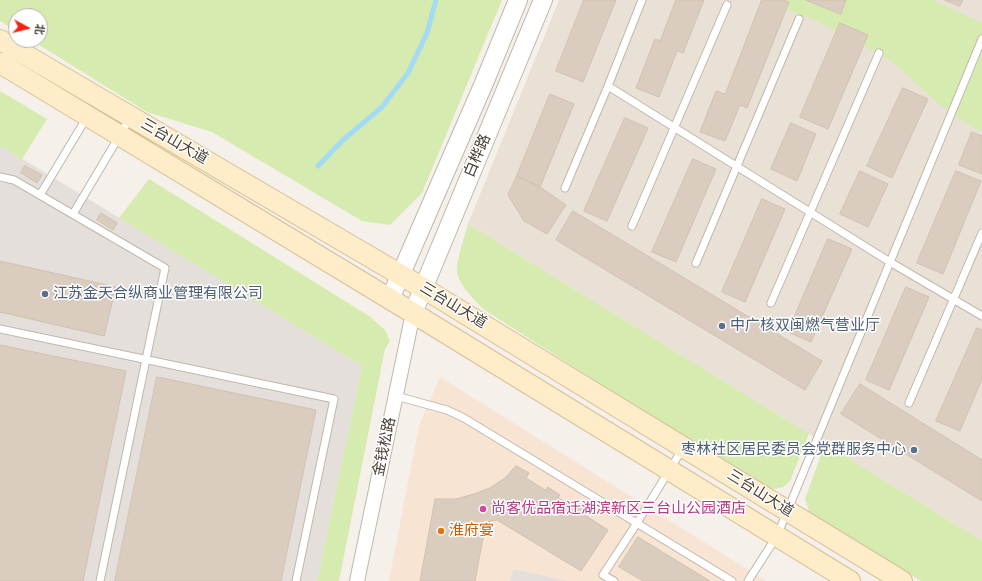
<!DOCTYPE html>
<html>
<head>
<meta charset="utf-8">
<style>
  body { margin:0 }
  #map { position:relative; width:982px; height:581px; overflow:hidden; background:#f5f0e9; font-family:"Sofia Sans Condensed","Noto Sans SC",sans-serif }
  canvas { display:block }
  .north { position:absolute; left:8px; top:8px; width:40px; height:40px; box-sizing:border-box; background:#fff; border:1px solid #b6b3af; border-radius:50%; rotate:97deg; font-size:11px; font-weight:700; line-height:16px; text-align:center; color:#494036 }
  .north::after { content:''; display:block; margin:auto; width:14px; height:18px; background:#ff2015; clip-path:polygon(50% 0,100% 100%,50% 72%,0 100%) }
</style>
</head>
<body>
<div id="map">
<canvas width="982" height="581"></canvas>
<div class="north">北</div>
</div>
<script>
const context = document.querySelector('canvas').getContext('2d');
context.lineJoin = 'round';
function paint(path, color) { context.fillStyle = color; context.fill(path, 'evenodd'); }
function strokePath(path, color, width, dash) { context.strokeStyle = color; context.lineWidth = width; context.lineCap = dash ? 'butt' : 'round'; context.setLineDash(dash || []); context.stroke(path); }
function drawText(font, color, halo, rows, align = 'center') {
  context.font = font + ' "Sofia Sans Condensed","Noto Sans SC",sans-serif'; context.lineWidth = 3; context.setLineDash([]); context.textBaseline = 'middle'; context.strokeStyle = halo; context.fillStyle = color; for (const [text, x, y, turn = 0] of rows) {
    context.save(); context.translate(x, y); context.rotate((+turn || 0) * Math.PI / 180); context.textAlign = isNaN(turn) ? turn : align; if (halo) context.strokeText(text, 0, 0); context.fillText(text, 0, 0); context.restore();
  }
}
paint(new Path2D(`
  M559,0H982V541L468,224Z`), '#e9e1d6');
paint(new Path2D(`
  M440,377L766,581H569L513,569L510,581H389L419,426Z`), '#f7e4d3');
paint(new Path2D(`
  M0,145L362,366L317,581H0Z
  M513,569L569,581H510Z`), '#e4dfda');
paint(new Path2D(`
  M0,0H502L422,193L390,225L362,221L212,132L147,112L31,40H40V16H16V31L0,21Z
  M761,0H933L982,23V131L972,127L940,105L893,62L817,21Z
  M0,91L47,119L22,159L0,146Z
  M149,179L369,316L385,330L390,341L385,349L339,581H317L362,366L119,218Z
  M468,224L809,434L790,481L783,487L775,489L763,487L757,484L483,309C475,300 458,284 457,272C456,260 465,236 468,224Z
  M825,444L982,541V581H921L810,514L805,499Z`), '#d6ebb0');
strokePath(new Path2D(`
  M318,166L343,140L382,107L408,73L427,33L436,0`), '#a3dbf4', 5);
const building = new Path2D(`
  M584,0H616L583,82L556,71Z
  M676,0H704L683,53L677,51L659,97L636,88L655,39L660,41Z
  M762,0H783L789,2L747,108L740,105L725,141L700,132L716,91L725,94Z
  M806,0H846L841,14Z
  M945,0H963L960,6Z
  M840,23L868,35L828,129L800,117Z
  M903,88L928,99L892,178L867,166Z
  M550,94L574,104L540,187L517,176Z
  M625,118L648,128L607,221L584,211Z
  M791,123L816,134L797,181L771,169Z
  M972,132L982,136V174L959,165Z
  M693,159L716,169L676,262L652,252Z
  M25,166L42,175L37,183L21,173Z
  M860,171L888,184L868,227L840,214Z
  M956,171L981,181L943,274L917,263Z
  M517,176L540,187L566,205L547,234L524,221L508,195Z
  M762,199L785,209L745,302L722,292Z
  M573,211L822,361L805,390L556,240Z
  M101,213L117,223L113,230L97,220Z
  M828,239L852,249L811,342L788,332Z
  M0,261L116,287L104,336L0,312Z
  M906,287L929,297L889,390L866,380Z
  M977,328L982,330V379L960,431L936,421Z
  M0,345L126,371L83,581H0Z
  M157,377L316,410L281,581H115Z
  M860,384L982,460V501L841,414Z
  M516,466L529,473L526,478L545,490L548,487L560,495L558,498L572,506L574,502L586,509L583,514L608,530L581,571L497,520L486,522L475,581H420L435,499H456L474,494L490,488L505,478Z
  M638,537L710,581H643L619,567Z`);
paint(building, '#dacdc0');
strokePath(building, '#d2c1b0', 1);
const service = new Path2D(`
  M642,0L608,86L890,262L982,316
  M0,177L14,180L165,268L100,581
  M565,188L608,86
  M40,195L87,117
  M73,214L130,118
  M632,226L727,5
  M696,263L799,19
  M771,303L879,53
  M0,329L334,399L296,581
  M396,396L447,410L464,418L732,581
  M909,403L982,233
  M614,581L603,575L637,523L683,448
  M748,581L777,536L982,39`);
const minor = new Path2D(`
  M357,581L413,313`);
const tertiary = new Path2D(`
  M390,299L484,83L518,0
  M413,313L543,0`);
const secondary = new Path2D(`
  M0,40L423,288L902,581
  M0,63L413,313L850,581`);
strokePath(service, '#c1b7aa', 9);
strokePath(minor, '#c1b7aa', 16);
strokePath(tertiary, '#c1b7aa', 20);
strokePath(secondary, '#d7bf97', 22);
strokePath(service, '#fff', 7);
strokePath(minor, '#fff', 14);
strokePath(tertiary, '#fff', 18);
strokePath(secondary, '#ffecc8', 20);
for (const [x, y, r, color] of [
  [45,294,4,"#5c6f8a"],
  [722,326,4,"#5c6f8a"],
  [914,450,4,"#5c6f8a"],
  [483,509,4,"#d1479c"],
  [441,531,4,"#e8710a"]
]) { const dot = new Path2D(); dot.arc(x, y, r, 0, 2 * Math.PI); context.fillStyle = color; context.fill(dot); strokePath(dot, '#fff', 1.5); }
drawText('15px', '#494036', '#fff', [
  ["三台山大道",174,142,30],
  ["白桦路",478,156,-67],
  ["三台山大道",453,306,31],
  ["金钱松路",385,447,-78],
  ["三台山大道",760,494,32]
]);
drawText('15px', '#4e5e75', '#fff', [
  ["江苏金天合纵商业管理有限公司",53,294],
  ["中广核双闽燃气营业厅",730,326],
  ["枣林社区居民委员会党群服务中心",906,450,"right"]
], 'left');
drawText('15px', '#b23c85', '#fff', [
  ["尚客优品宿迁湖滨新区三台山公园酒店",491,509]
], 'left');
drawText('15px', '#c56008', '#fff', [
  ["淮府宴",449,531]
], 'left');
</script>
</body>
</html>
